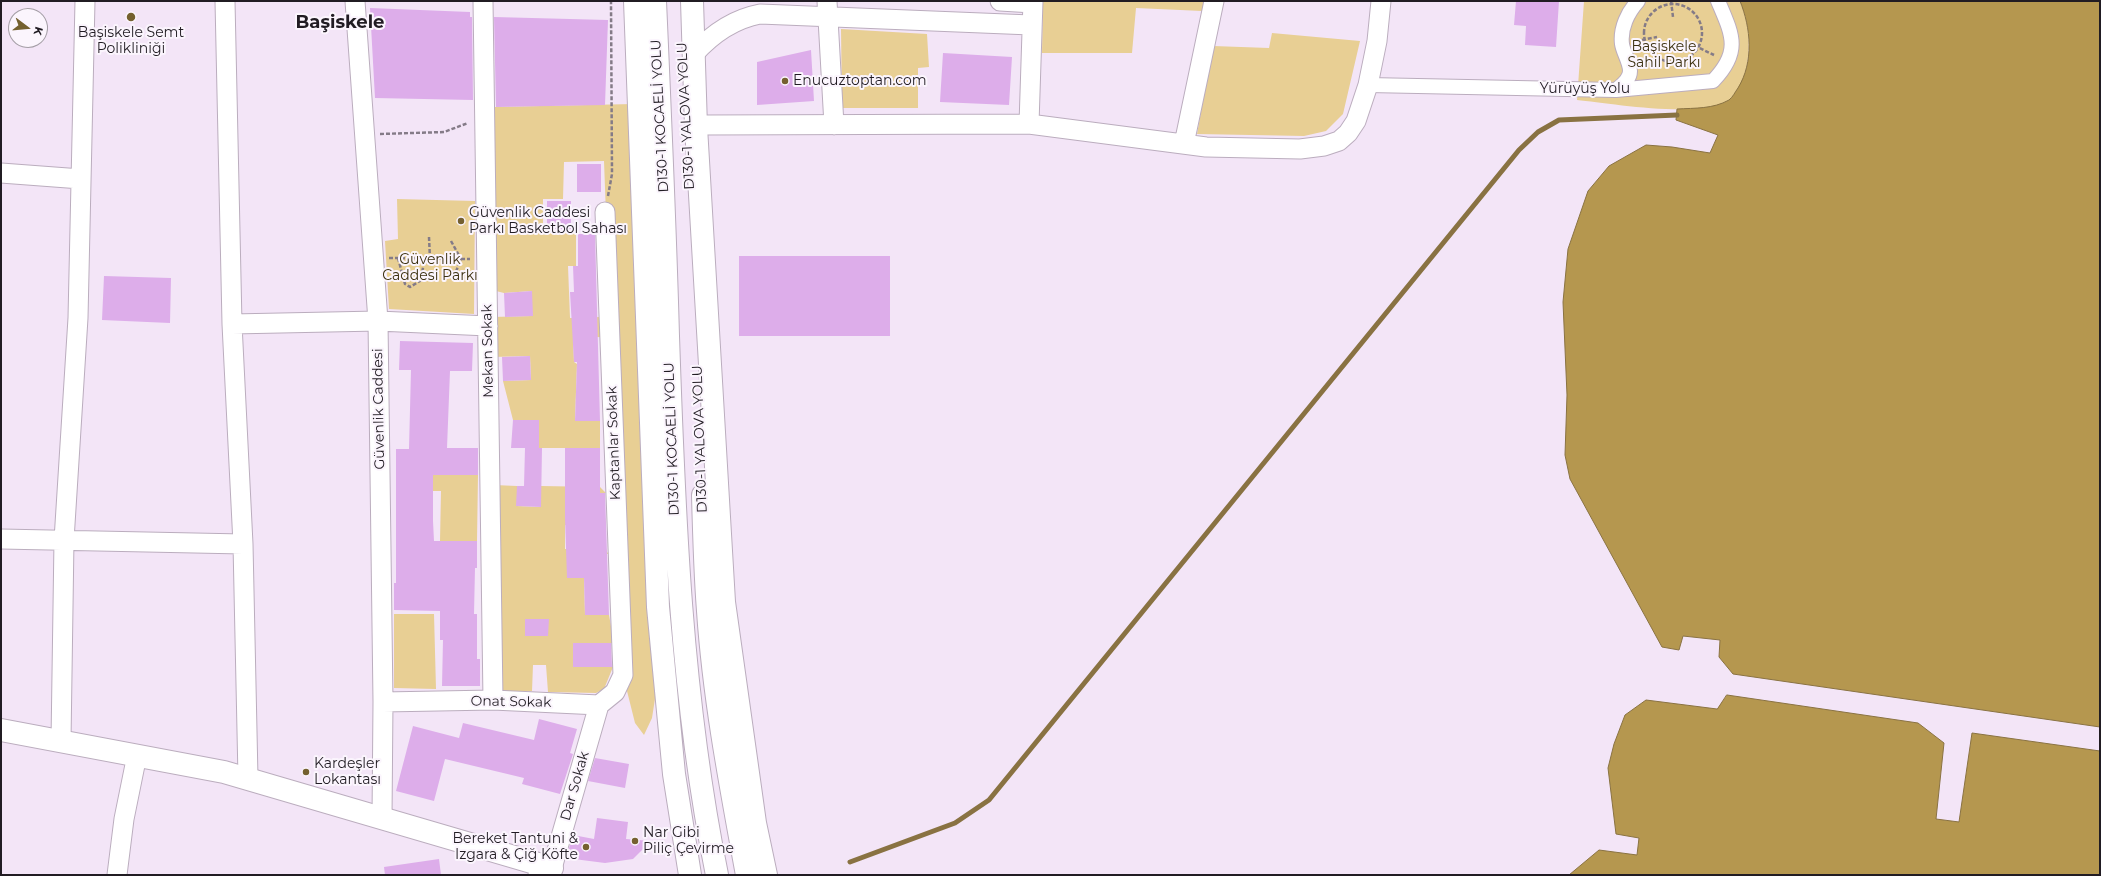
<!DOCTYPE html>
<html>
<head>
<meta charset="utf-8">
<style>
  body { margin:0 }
  #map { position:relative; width:2101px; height:876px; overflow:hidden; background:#f3e5f7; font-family:Montserrat,sans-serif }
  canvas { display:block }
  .frame { position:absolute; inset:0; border:2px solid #211c23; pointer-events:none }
  .north { position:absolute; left:8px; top:8px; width:40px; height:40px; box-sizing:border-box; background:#fbf5fd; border:1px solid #a49ea6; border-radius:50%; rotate:106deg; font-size:11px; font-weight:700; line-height:16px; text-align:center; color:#211c23 }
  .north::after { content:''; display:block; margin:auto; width:14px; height:18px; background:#74602f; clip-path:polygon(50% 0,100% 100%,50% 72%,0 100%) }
</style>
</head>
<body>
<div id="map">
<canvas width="2101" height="876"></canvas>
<div class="frame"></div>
<div class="north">K</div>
</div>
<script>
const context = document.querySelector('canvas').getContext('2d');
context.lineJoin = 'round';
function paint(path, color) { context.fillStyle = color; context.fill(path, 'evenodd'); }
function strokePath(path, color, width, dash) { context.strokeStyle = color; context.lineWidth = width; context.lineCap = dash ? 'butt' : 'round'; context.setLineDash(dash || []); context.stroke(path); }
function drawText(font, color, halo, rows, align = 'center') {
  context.font = font + ' Montserrat,sans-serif'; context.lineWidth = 4; context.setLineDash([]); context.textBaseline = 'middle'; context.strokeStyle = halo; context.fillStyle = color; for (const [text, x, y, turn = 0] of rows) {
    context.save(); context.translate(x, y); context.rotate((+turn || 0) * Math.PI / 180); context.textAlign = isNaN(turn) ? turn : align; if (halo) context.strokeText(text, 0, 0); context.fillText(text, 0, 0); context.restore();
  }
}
paint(new Path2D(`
  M1043,1H1204L1202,11L1136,8L1132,53H1042Z
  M1584,1H1740C1748,21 1751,42 1747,64C1745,75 1740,91 1731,99C1705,120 1609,103 1577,100Z
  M841,29L927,34L929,67L918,68V108H842Z
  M1272,33L1360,41L1343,114L1326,131L1304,136L1197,134L1213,46L1269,48Z
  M634,104L657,686L652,718L644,735L635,723L623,675L604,161L564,162L563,199H543V231H576V266H568L570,318L600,317L601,337L573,338L574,362L577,364L575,420L600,421V448H539V421L513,420L503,381L531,380L530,356L492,357V317L532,316V291L504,293L492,290L494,107Z
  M397,199L475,201L474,314L389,309L385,241L398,239Z
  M433,449L441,475H478L477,541H440L441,491H396V475L433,476Z
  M494,485L517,486V506L540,507L541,486L600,487L606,493H565V517L605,518L606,525H565V549H606L608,554H567V578H584L585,615H609L614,643H573V667H613L604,689L596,693L548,692L546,665H533L532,691L498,693Z
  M394,614H434L436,689L394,688Z`), '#e8cf94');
const water = new Path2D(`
  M1740,1H2100V727L1733,674L1719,657L1720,640L1683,636L1679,650L1662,647L1570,479L1565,455L1567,395L1563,302L1568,249L1588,191L1609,166L1646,145L1672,147L1710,153L1718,135L1676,120L1677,109C1695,108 1713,109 1729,100C1733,97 1735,92 1738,88C1754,62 1751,28 1740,1Z
  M1727,695L1918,723L1944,743L1936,819L1959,822L1972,733L2100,751V875H1569L1599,850L1637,855L1639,838L1616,834L1608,768L1614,744L1625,715L1646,700L1717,709Z`);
paint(water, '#b5974f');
strokePath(water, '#897242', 1);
strokePath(new Path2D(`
  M850,862L955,823L989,800L1519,150L1538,132L1559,120L1677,115`), '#897242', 5);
paint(new Path2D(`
  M1516,1H1559L1556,47L1525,45L1526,26L1514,25Z
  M370,8L470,12V17H472L473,100L375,98Z
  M494,17L608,20L605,105L496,107Z
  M811,50L814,101L757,105V62Z
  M943,53L1012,57L1009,105L940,102Z
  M577,164H601V192H577Z
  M547,201H571V229H547Z
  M578,234H595L600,421H575L577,362H574L570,292H574L573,266H578Z
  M739,256H890V336H739Z
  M104,276L171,278L170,323L102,320Z
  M532,291L533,316L505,317L504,293Z
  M400,341L473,343L472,371H450L447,448H478V475H433V521L434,541H477V568H475L474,614H477V659H480V686H442L443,640H440V611L394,610V583H396V449H409L411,370H399Z
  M530,356L531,380L503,381L502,357Z
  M513,420H539V448H542L541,507L516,506L517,486H524L525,448H511Z
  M565,448H600V493H605L609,615H585L584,578H567L565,518Z
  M525,619H549L548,636H525Z
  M573,643H611L612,667H573Z
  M539,719L577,729L570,753L573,754L560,794L522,784L524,778L445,759L434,801L396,791L413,726L459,738L463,723L534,740Z
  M595,758L629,764L625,788L588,781Z
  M597,818L628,822L626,839L651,841L633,859L605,863L566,858L573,835L594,839Z
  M439,859L441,875H385L384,867Z`), '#ddadea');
const pedestrian = new Path2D(`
  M1368,85L1616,90L1713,81C1742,51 1732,34 1718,1
  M1616,90C1622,85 1630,80 1630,71C1630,62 1623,52 1622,44C1620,28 1628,12 1638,1`);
const minor = new Path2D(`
  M225,1L232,324L243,544L248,778
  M355,1L378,321L383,702L382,818
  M483,1L493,700
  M827,1L834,125
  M1000,1L1033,3
  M694,54C712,34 734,19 760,14L1031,25
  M1029,124L1033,1
  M696,127L703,125L1029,124L1206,147L1300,149L1324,146L1339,141L1348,133L1356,121L1368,85L1377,41L1381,1
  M1184,144L1214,1
  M1,173L81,179
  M232,324L378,321L488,326
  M1,539L243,544
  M383,702L493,700L599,705L615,692L623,675L605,212
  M61,741L64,540L78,318L85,1
  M117,875L124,819L137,755
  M538,875L552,868L599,705`);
const tertiary = new Path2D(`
  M1,730L224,772L552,868`);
const trunk = new Path2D(`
  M635,1L658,607L674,774L690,875
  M655,1C660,113 665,224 668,336C674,516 681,698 717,875
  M692,1L696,127L724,602L755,823L766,875
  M703,495C704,534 705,572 708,611C714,700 731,788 747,875`);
strokePath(pedestrian, '#bbadbe', 16);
strokePath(minor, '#bbadbe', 21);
strokePath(tertiary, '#bbadbe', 24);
strokePath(trunk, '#bbadbe', 24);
strokePath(new Path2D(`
  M1671,1L1673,17
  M1644 33a29 29 0 1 1 58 0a29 29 0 1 1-58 0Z
  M1636,41L1657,37
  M1689,43L1714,55
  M380,134L444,132L468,123
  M608,196L612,174L611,1
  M429,237L430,259
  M451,241L461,259L455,274
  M389,258L470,259
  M398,258L405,284L410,287L420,281L425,259`), '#847b87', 2.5, [4, 2]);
strokePath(pedestrian, '#fff', 14);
strokePath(minor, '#fff', 19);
strokePath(tertiary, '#fff', 22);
strokePath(trunk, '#fff', 22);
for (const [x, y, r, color] of [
  [131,17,5,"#74602f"],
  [785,81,4,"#74602f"],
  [461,221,4,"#74602f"],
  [306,772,4,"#74602f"],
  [635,841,4,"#74602f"],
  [586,847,4,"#74602f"]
]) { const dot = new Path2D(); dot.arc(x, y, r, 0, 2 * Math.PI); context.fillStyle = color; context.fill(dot); strokePath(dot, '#fbf5fd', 1.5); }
drawText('14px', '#211c23', '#fbf5fd', [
  ["Başiskele Semt",131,33,"center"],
  ["Polikliniği",131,49,"center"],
  ["Enucuztoptan.com",793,81],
  ["Güvenlik Caddesi",469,213],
  ["Parkı Basketbol Sahası",469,229],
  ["Kardeşler",314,764],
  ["Lokantası",314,780],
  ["Nar Gibi",643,833],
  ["Piliç Çevirme",643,849],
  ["Bereket Tantuni &",578,839,"right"],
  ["Izgara & Çiğ Köfte",578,855,"right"]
], 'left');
drawText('14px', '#3c300f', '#fbf5fd', [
  ["Başiskele",1664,47],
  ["Sahil Parkı",1664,63],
  ["Güvenlik",430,260],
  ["Caddesi Parkı",430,276]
]);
drawText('14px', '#211c23', '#fbf5fd', [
  ["Yürüyüş Yolu",1585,89],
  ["D130-1 KOCAELİ YOLU",660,116,-93],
  ["D130-1 YALOVA YOLU",686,116,-93],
  ["Mekan Sokak",488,351,-91],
  ["Güvenlik Caddesi",379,409,-91],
  ["D130-1 KOCAELİ YOLU",672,439,-92],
  ["D130-1 YALOVA YOLU",700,439,-92],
  ["Kaptanlar Sokak",614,443,-92],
  ["Onat Sokak",511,702,1],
  ["Dar Sokak",575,786,-74]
]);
drawText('bold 18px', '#211c23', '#fbf5fd', [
  ["Başiskele",340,23]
]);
</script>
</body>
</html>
